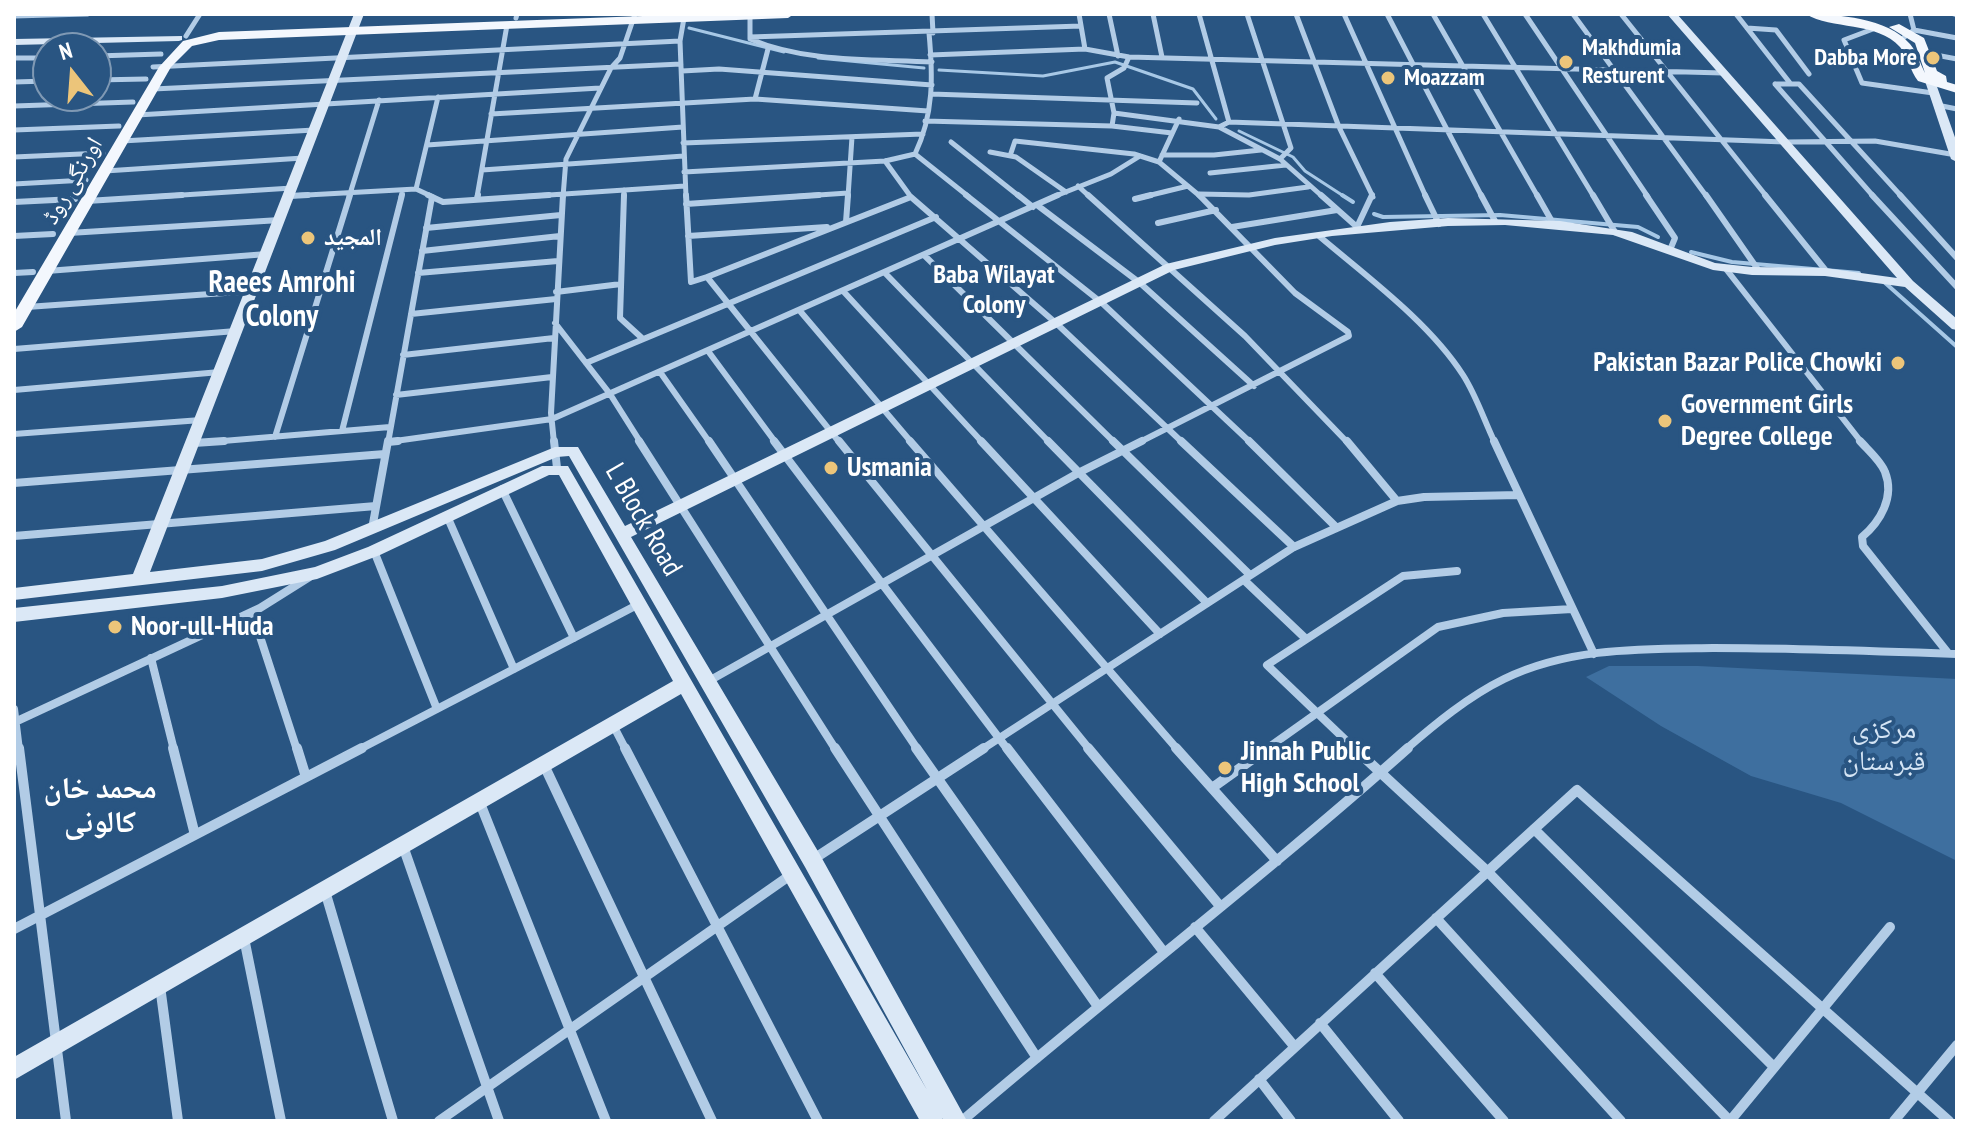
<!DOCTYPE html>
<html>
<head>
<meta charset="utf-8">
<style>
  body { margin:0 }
  #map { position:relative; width:1971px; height:1135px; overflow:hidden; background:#295582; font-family:"PT Sans Narrow",sans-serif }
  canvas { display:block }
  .frame { position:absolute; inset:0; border:16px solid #fff; pointer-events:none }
  .north { position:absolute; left:32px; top:32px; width:80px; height:80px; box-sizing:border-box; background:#295582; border:2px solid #7f99b4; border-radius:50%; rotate:343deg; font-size:22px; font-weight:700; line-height:32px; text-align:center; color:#fff }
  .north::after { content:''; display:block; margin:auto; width:28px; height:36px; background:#ecc57a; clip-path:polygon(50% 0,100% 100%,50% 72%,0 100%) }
</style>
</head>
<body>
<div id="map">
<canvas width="1971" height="1135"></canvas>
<div class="frame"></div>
<div class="north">N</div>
</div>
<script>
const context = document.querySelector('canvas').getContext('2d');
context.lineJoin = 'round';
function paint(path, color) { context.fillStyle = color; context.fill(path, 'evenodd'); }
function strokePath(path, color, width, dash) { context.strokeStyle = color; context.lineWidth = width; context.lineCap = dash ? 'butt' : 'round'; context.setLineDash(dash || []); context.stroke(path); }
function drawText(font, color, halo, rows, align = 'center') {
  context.font = font + ' "PT Sans Narrow","Noto Naskh Arabic",sans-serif'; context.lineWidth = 8; context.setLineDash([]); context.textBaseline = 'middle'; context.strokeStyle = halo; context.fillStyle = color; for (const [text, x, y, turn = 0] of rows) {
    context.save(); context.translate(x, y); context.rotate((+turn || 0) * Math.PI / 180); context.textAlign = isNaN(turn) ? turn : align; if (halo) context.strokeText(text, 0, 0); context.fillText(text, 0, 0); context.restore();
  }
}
paint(new Path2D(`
  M1609,666H1698L1957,679V861L1841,803L1751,776L1661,726L1586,677Z`), '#3e6f9f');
strokePath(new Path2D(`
  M689,28L784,52
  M818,58L924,68
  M939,70L1043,76L1115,62L1193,89L1216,119
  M1239,131L1293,157L1305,171L1345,197`), '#a7c8e6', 3);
strokePath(new Path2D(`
  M1342,195L1353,202
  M1374,214L1383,217L1500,215L1638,227L1658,237
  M1691,252L1732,262L1859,273
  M1883,281L1956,346`), '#a7c8e6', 4);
strokePath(new Path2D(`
  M932,14L933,33
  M1079,14L1085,49
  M1109,14L1118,56
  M1153,14L1162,57
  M1199,14L1229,122
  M1247,14L1291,148L1280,159
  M1296,14L1339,127L1373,197
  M1344,14L1426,197
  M1387,14L1482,197
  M1433,14L1538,197
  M1483,14L1594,197
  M1525,14L1648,197
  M1573,14L1707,197
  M1621,14L1767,197
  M1736,14L1790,83
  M1954,14L1957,15
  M750,15V39C807,63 871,59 932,62
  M14,16L87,14
  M516,18L517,14
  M684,18L680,41L686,197
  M1747,28L1776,30L1809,74
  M1873,29L1844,40L1862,83L1933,93
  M1914,30L1957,38
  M186,36L200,14
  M750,37L1081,26
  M1899,41L1914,30L1910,14
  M1925,53L1957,59
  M930,55L1085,49L1129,57L1723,73
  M96,56L161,54
  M14,58H48
  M153,67L680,41
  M682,71L719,69L932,85
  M96,80L146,79
  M14,82L48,81
  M1775,84L1874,197
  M1775,84H1799L1902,197
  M153,89L681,64
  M931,94L1197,103
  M755,99L768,49
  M1937,105L1957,109
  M14,106L133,102
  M1114,113L1219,127L1280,159L1323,197
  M491,114L755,99L928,111
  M137,115L600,88
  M1179,119L1159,162L1201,197
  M925,121L1112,126L1172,133
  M1112,126L1114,113L1107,78L1124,68L1129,57
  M1219,127L1229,122L1785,142L1875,141L1956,155
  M14,130L119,126
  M122,141L314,130
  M951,142L1020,197
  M683,143L923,134
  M427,145L683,127
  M990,152L1016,157L1066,192
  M915,154L969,197
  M1162,155H1214L1261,150
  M1010,156L1015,141L1134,154L1159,162
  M14,157L103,153
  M885,161L911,197
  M482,170L684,156
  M105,171L303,158
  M684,172L885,161L915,154C934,114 933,76 929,33
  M1210,173L1286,165
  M14,184L86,180
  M1078,186L1090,197
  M416,189L438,97
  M1199,194L1249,195L1308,187
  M289,196L416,189L433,197
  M151,197L292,188
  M349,197L379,100
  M401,197L403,190
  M477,197L507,25
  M519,197L685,186
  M563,197L566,159L611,68L620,58L635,14
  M624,197V190
  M789,197L848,193
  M848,197L852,137
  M1053,197L1111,174L1140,156
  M1143,197L1188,186`), '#b2cce6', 5);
strokePath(new Path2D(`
  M428,195L443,202L549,195
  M624,195L620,318L643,339
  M686,195L691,282L707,277
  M966,195L1102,303L1251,443
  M1018,195L1033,207
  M1088,195L1245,336L1348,443
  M1321,195L1357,227L1372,195
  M1425,195L1439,224
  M1481,195L1495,221
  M1537,195L1554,225
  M1593,195L1615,232
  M1646,195L1675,238L1670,250
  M1706,195L1759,271
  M1765,195L1827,272
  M1872,195L1957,287
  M1900,195L1957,258
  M289,196L308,195
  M477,199L478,195
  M1135,199L1151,195
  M87,201L182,195
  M14,202L75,199
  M686,204L819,195
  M1037,205L1140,283L1254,386
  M846,222L848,195
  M1158,223L1216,210
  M1232,227L1337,210
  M426,228L561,215
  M69,233L280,220
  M14,236L53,234
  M688,236L827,227
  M1319,236C1366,276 1429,322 1463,375C1476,395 1484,420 1495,443
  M422,251L560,236
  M925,256L1115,443
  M1726,269L1862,443
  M47,271L267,254
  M14,273L33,272
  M418,273L558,261
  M885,273L1050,443
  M556,292L621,284
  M844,292L983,443
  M27,307L253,291
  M800,311L912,443
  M411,314L556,299
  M555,323L610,394L641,443
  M14,349L236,331
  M708,351L776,443
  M403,355L554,338
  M586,363L936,217
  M660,372L710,443
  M14,390L220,372
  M396,395L552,377
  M342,431L402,195
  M14,434L201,420
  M275,437L350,195
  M388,442L552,419L1058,195
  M199,443L390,427
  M388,443L432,197
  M554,443L551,413L563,195
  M840,443L707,277L911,197L1057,324L1183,443
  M1138,443L1349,336L1348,332L1295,293L1199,195`), '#b2cce6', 6);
strokePath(new Path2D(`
  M554,441L557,468
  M639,441L836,750
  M709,441L918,750
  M774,441L1008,750
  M839,441L1090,750
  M910,441L1178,750
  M981,441L1160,634
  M1048,441L1207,603
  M1113,441L1250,575
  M1181,441L1294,547
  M1249,441L1335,526
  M1347,441L1397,501
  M1494,441L1594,654
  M1860,441C1868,450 1881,461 1885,472C1895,497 1880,522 1862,537L1863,546L1948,653
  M388,442L398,441
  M194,443L224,441
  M14,483L385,454
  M502,489L574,638
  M447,516L514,669
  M372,529L388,441
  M14,536L376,506
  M374,551L437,709
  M1244,580L1305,638
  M252,612L297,750
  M151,658L174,750
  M707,682L1080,472L1142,441
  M14,709L19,750
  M15,722L260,608L311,576
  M613,725L626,750
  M358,750L641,603
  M981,750L1294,547L1397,501L1424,497L1519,495
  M1265,750L1438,627L1503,613L1572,609
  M1356,750L1267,665L1403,576L1457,571
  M1405,750C1435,724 1469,696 1504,679C1569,647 1643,649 1713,648C1795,648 1876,651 1957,654`), '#b2cce6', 8);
strokePath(new Path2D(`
  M19,748L66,1121
  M173,748L195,835
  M297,748L306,777
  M625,748L818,1121
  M835,748L1037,1058
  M916,748L1097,1005
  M1007,748L1163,951
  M1088,748L1220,906
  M1176,748L1277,861
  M1354,748L1487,871L1730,1121
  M544,765L712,1121
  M1212,788L1268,748
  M480,803L606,1121
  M1534,829L1774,1067
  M403,846L499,1121
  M812,860L984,748
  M325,891L393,1121
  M1436,918L1621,1121
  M1195,927L1294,1046
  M14,929L362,748
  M244,938L281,1121
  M1375,973L1504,1121
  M160,986L178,1121
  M1320,1023L1399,1121
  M1259,1079L1291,1121
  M439,1121L792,874
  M962,1121C1109,995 1263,877 1408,748
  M1214,1121L1577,790L1949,1121
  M1730,1121L1890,927
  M1894,1121L1957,1045`), '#b2cce6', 10);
paint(new Path2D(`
  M354,14H364L150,572L262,559L325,541L555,447H578L625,526L1166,264L1275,238L1390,222L1448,218L1560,221L1632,232L1715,263L1752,267L1825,268L1897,278L1667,14H1677L1913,281L1957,319V330L1952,329L1905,287L1825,276L1752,275L1713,270L1613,235L1505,225L1448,226L1332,236L1275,245L1174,270L631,537L819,853L967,1121H944L942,1118L943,1121H920L681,694L14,1080V1057L673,681L559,475H549L380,555L317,579L222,598L14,622V608L222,586L315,567L368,547L542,466H568L927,1090L805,867L569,456L557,457L335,550L262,571L14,600V588L133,574Z
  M182,36V40L179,41L14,45V39Z
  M1935,72L1940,75L1935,81L1957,143V162L1951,159L1925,81Z`), '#dbe8f6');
paint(new Path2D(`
  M696,14H794L788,18L219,40L192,46L171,67L22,327L14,332V313L159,67L183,41L219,32Z
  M1806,14C1837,14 1888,18 1910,44C1917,52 1920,63 1925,73L1915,43L1889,27L1899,24L1924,38L1937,71L1946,76L1947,82L1957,85V93L1918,81C1910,71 1908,56 1900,47C1877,21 1831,30 1806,14Z`), '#f3f7fd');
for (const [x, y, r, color] of [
  [1933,58,8,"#ecc57a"],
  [1566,62,8,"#ecc57a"],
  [1388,78,8,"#ecc57a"],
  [308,238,8,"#ecc57a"],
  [1898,363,8,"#ecc57a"],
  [1665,421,8,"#ecc57a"],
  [831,468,8,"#ecc57a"],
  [115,627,8,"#ecc57a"],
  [1225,768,8,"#ecc57a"]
]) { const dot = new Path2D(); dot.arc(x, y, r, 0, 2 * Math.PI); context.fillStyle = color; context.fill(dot); strokePath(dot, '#295582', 3); }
drawText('bold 24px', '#fff', '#295582', [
  ["Makhdumia",1582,48],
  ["Resturent",1582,76],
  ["Dabba More",1917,58,"right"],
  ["Moazzam",1404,78],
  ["المجید",324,238]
], 'left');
drawText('24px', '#fff', '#295582', [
  ["اورنگی روڈ",73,181,-60]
]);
drawText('bold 26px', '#fff', '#295582', [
  ["Baba Wilayat",994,276],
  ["Colony",994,306]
]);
drawText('bold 28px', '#fff', '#295582', [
  ["Pakistan Bazar Police Chowki",1882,363,"right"],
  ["Government Girls",1681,405],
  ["Degree College",1681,437],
  ["Usmania",847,468],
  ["Noor-ull-Huda",131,627],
  ["Jinnah Public",1241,752],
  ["High School",1241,784]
], 'left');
drawText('28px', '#fff', '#295582', [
  ["L Block Road",643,520,60]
]);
drawText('28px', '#d5e5f5', '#295582', [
  ["مرکزی",1884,730],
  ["قبرستان",1884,762]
]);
drawText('bold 30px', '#fff', '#295582', [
  ["Raees Amrohi",282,283],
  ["Colony",282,317],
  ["محمد خان",100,789],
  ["کالونی",100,823]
]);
</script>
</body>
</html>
